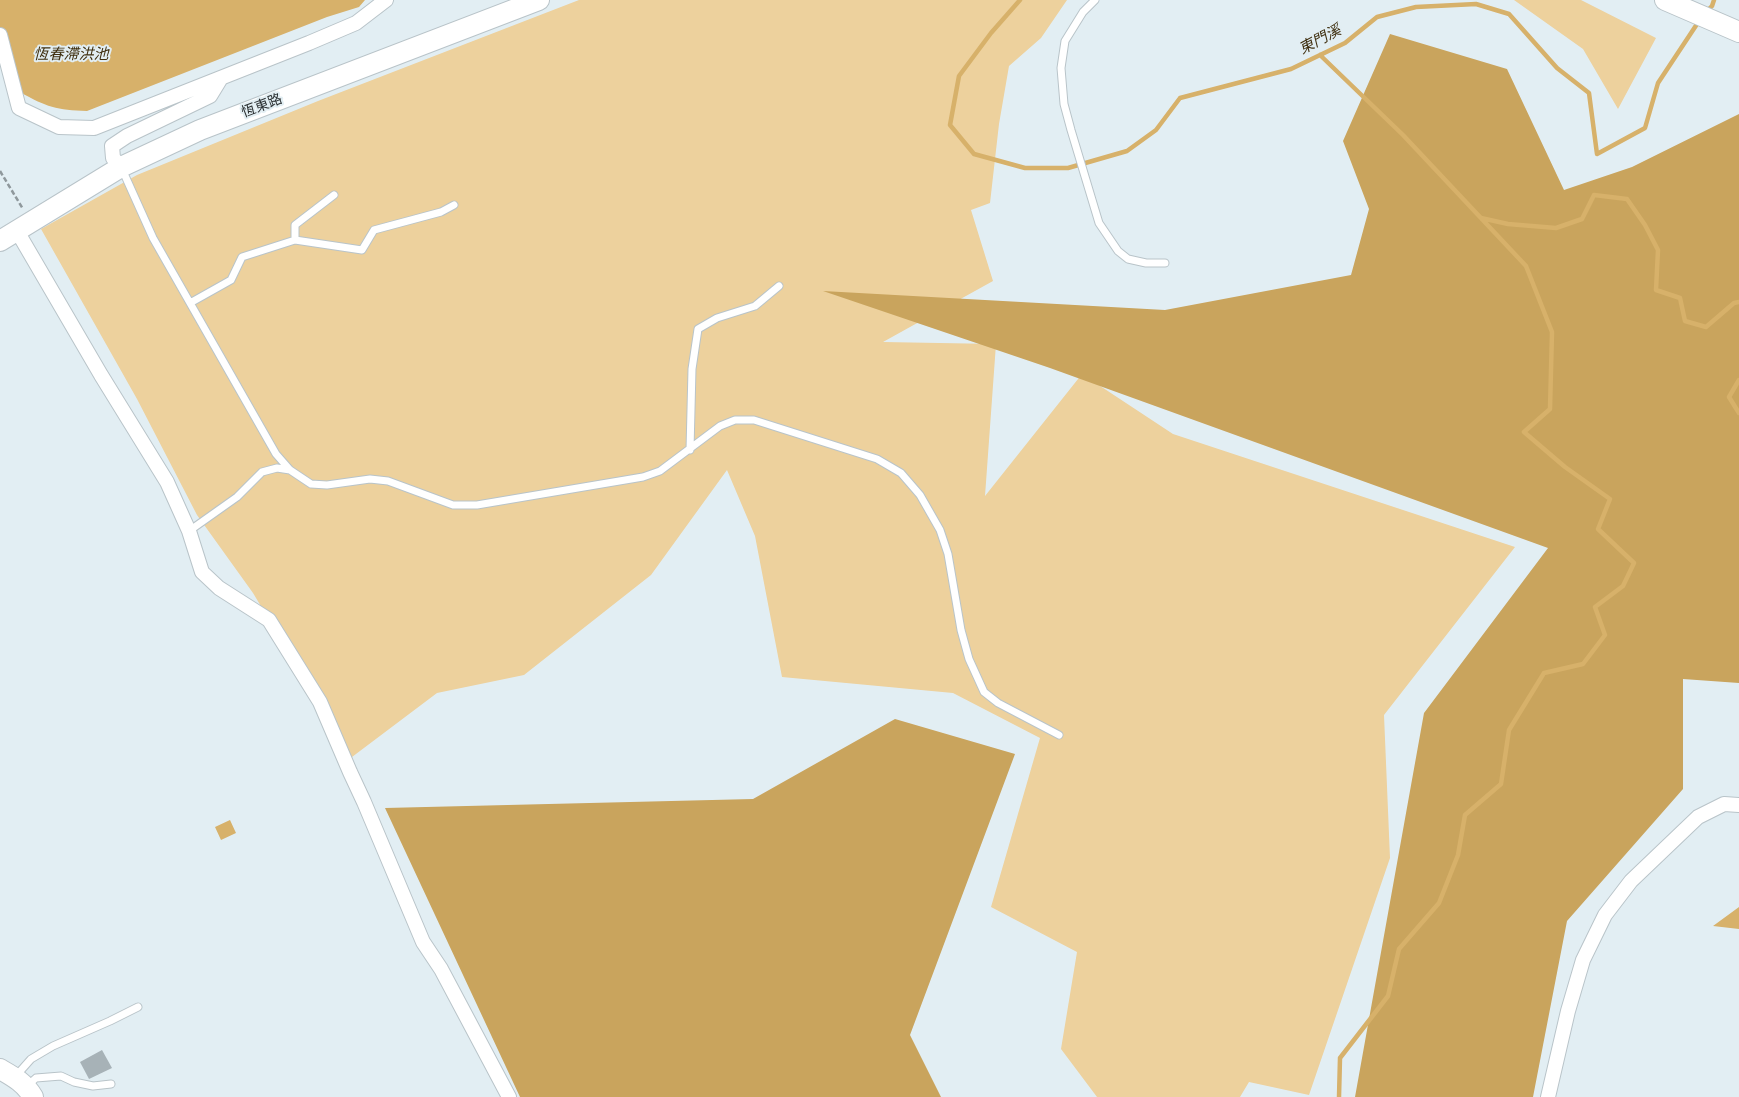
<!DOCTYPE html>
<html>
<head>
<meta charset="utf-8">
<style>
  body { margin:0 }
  canvas { display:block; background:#e2eef3 }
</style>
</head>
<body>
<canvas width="1739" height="1097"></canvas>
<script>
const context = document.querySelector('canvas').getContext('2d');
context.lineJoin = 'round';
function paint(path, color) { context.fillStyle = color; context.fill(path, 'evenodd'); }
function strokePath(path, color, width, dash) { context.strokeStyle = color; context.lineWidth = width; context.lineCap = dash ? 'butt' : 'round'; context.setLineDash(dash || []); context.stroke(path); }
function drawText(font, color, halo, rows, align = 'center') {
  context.font = font + ' "PT Sans Narrow","Noto Sans TC",sans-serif'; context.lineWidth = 4; context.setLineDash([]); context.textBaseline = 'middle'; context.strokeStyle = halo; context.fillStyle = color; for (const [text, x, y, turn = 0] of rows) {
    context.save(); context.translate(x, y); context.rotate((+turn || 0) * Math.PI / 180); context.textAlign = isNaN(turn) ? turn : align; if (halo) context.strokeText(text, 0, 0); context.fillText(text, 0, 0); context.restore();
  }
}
paint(new Path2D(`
  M579,0H1067L1041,38L1009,66L999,124L990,203L971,210L993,281L883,342L996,344L985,496L1082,374L1173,434L1515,547L1384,715L1390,858L1309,1095L1249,1082L1240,1097H1097L1061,1049L1077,952L991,907L1040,738L953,693L782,677L755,536L727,470L651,575L524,675L437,693L348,760L301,673L253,593L197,515L137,399L41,229L137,175L318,101Z
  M1514,0H1581L1656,38L1618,109L1583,49Z`), '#edd19d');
paint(new Path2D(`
  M1390,34L1507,69L1564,190L1632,167L1739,114V683L1683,679V789L1567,921L1533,1097H1355L1424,713L1548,548L1050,368L823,291L1165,310L1351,275L1369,209L1343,141Z
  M895,719L1015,754L910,1035L941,1097H520L385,808L753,799Z`), '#c9a45d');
paint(new Path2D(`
  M0,0H365L359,7L327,17L87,111C57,110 46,107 20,92L0,33Z
  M230,820L236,833L221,840L215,827Z
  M1739,907V929L1713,926Z`), '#d7b16a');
strokePath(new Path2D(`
  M1020,0L991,33L959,76L950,125L974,154L1025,168H1068L1127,151L1156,130L1180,98L1291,69L1345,43L1377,17L1416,7L1476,4L1509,14L1557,68L1589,93L1597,154L1645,128L1658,83L1699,21
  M1707,11L1712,6L1714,0
  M1320,55L1403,135L1526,266L1552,332L1550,409L1524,432L1565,467L1610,499L1598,529L1634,563L1623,586L1595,607L1605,635L1583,664L1544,673L1509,730L1501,784L1465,815L1458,855L1439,903L1399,949L1388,996L1340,1058L1339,1097
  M1481,218L1508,224L1556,228L1582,219L1594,195L1627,199L1645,225L1658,250L1656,290L1680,298L1685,321L1706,327L1734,303L1739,302
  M1739,380L1729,397L1739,413`), '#d7b16a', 4.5);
paint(new Path2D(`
  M102,1050L112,1068L89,1079L80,1062Z`), '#a7b2b7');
const lane = new Path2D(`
  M1095,0L1083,12L1065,41L1061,68L1064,104L1071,130L1099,223L1118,251L1128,259L1146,263H1165
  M122,169L153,238L276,454L290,470L311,484L327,485L370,479L388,481L453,505H477L643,477L660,471L720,426L735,420H754L877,459L901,473L920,495L940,530L948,554L961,630L969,659L984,692L998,703L1059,735
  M295,240V225L334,195
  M190,303L231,280L242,257L295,240L362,250L374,230L441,212L454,205
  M690,450L692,369L698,329L717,318L755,306L779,286
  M189,531L237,497L262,472L277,468L290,470
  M15,1077L31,1059L53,1046L110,1021L138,1007
  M27,1086L36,1078L61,1076L74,1082L93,1086L111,1084`);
const street = new Path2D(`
  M0,35L19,108L59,127L94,128L309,43L356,23L386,0
  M121,167L113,158L112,146L127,136L210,96L221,78
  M17,231L101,375L167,482L189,531L202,572L219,588L269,620L320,702L350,772L364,802L423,942L441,969L509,1097
  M1548,1097L1568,1011L1583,960L1605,915L1631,881L1698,817L1724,804L1739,805`);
const secondary = new Path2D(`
  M1665,0L1739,32
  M0,241L121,167L200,130L539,0
  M0,1069C14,1077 25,1083 33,1097`);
strokePath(lane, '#b9c4c9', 9);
strokePath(street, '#b9c4c9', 16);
strokePath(secondary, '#b9c4c9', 22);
strokePath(new Path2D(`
  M0,171L23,209`), '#8f989c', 2.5, [5, 2.5]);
strokePath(lane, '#fff', 7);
strokePath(street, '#fff', 14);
strokePath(secondary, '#fff', 20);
drawText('14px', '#2a2f31', '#e2eef3', [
  ["恆東路",262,106,-21]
]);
drawText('italic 15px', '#3f2f0f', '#e2eef3', [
  ["東門溪",1320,40,-28],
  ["恆春滯洪池",71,55]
]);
</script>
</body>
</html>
